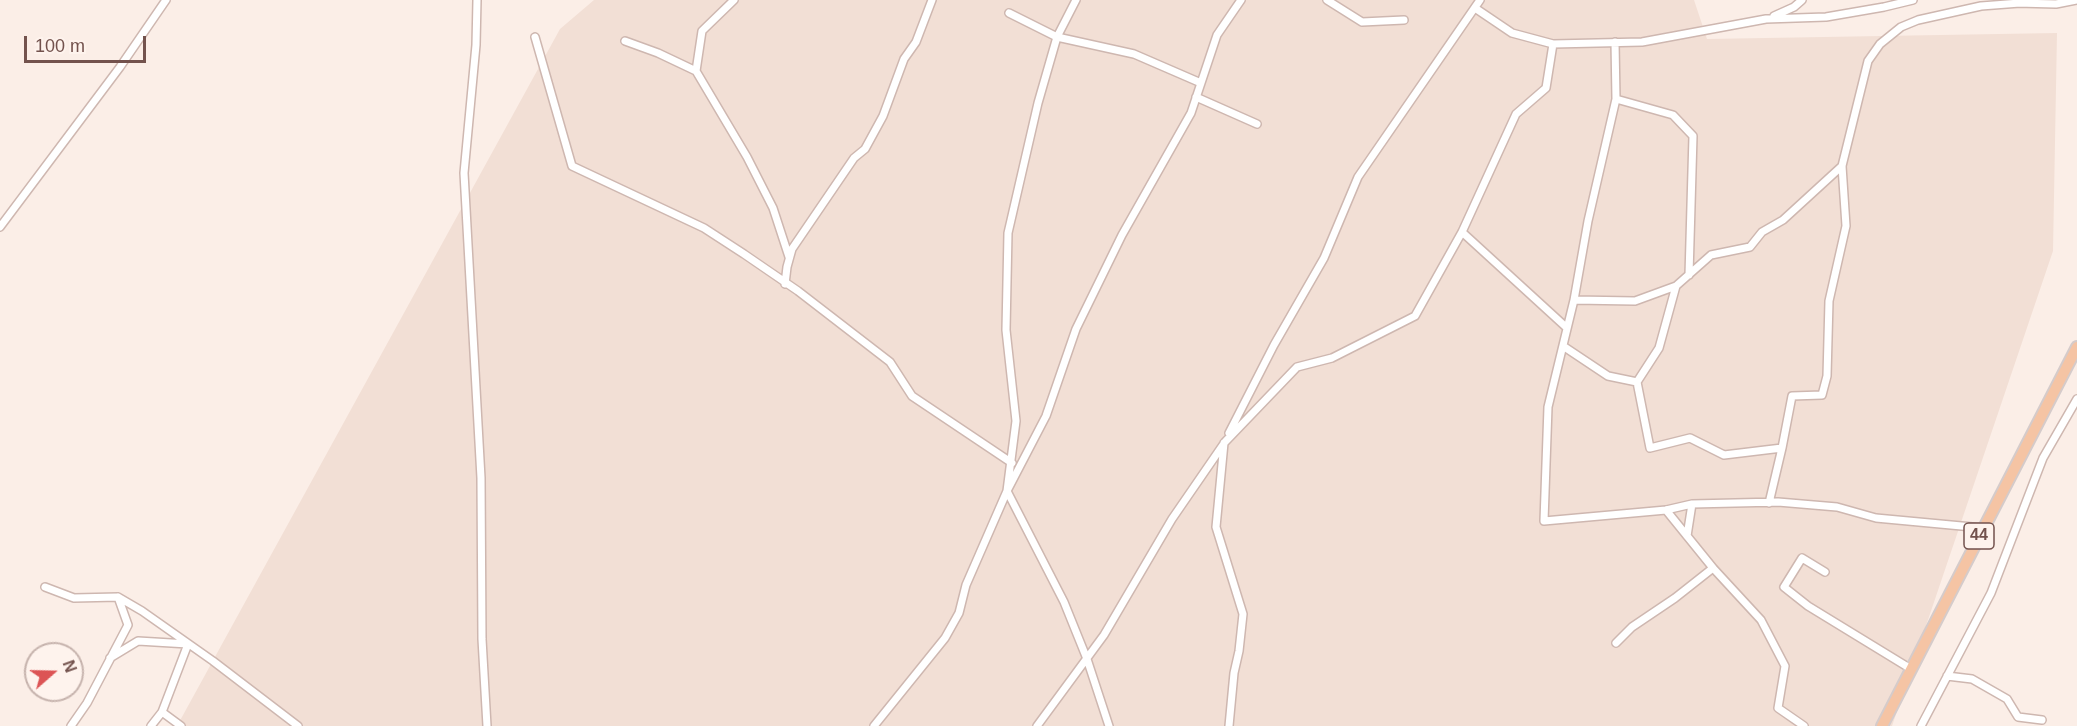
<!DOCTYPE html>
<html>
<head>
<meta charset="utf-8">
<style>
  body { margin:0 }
  #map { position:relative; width:2077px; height:726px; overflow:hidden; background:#fbeee7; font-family:Helvetica,sans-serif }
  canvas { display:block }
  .north { position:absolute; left:24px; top:642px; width:60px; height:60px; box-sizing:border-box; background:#fef3ed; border:2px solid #c6b3ad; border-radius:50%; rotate:70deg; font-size:16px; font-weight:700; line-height:24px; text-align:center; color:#73524d }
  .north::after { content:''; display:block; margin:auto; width:21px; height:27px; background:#dc5455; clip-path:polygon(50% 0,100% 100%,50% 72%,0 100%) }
  .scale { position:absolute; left:24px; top:36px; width:122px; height:27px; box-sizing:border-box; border:3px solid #73524d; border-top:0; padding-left:8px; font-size:18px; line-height:21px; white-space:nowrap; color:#73524d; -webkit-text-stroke:4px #fef3ed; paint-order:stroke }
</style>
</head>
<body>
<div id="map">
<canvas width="2077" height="726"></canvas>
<div class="north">N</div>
<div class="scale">100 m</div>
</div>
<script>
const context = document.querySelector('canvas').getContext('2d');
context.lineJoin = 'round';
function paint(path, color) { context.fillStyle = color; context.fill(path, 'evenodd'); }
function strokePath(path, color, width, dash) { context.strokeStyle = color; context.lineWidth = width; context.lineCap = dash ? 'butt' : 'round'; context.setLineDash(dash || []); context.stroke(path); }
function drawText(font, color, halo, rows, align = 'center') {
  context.font = font + ' Helvetica,sans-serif'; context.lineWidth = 4.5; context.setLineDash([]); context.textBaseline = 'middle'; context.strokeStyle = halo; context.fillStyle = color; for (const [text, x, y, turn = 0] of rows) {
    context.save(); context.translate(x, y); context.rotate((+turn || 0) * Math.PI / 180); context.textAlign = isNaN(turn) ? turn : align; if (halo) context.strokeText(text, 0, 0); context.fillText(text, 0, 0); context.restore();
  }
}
paint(new Path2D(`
  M594,0H1694L1707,39L2057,33L2053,251L1892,726H177L560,29Z`), '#f2dfd5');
const street = new Path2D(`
  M477,0L476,45L464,173L481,478L482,639L487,726
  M734,0L702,31L696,71L747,157L773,208L789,257
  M1076,0L1057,37L1038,103L1008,233L1006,330L1016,421L1007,491L1064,602L1087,659L1109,726
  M1327,0L1362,22L1404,20
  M2017,3L2056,4L2077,0
  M1475,8L1512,33L1553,44L1642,42L1766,19L1826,17L1884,7L1913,0
  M1009,13L1057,37L1134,54L1201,83
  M1774,16L1794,7L1802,0
  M535,37L572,166L704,228L744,254L798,291L890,362L912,396L1012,463
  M625,41L658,53L696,71
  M1615,42L1616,99
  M1196,97L1257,124
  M1842,166L1783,220L1762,232L1750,247L1711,255L1676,286L1635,301L1574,300L1548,407L1544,521L1666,510L1692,504L1778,502L1837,507L1876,518L1983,528
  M0,227L120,67L166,0
  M1462,232L1567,328
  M785,284L787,267L792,249L854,158L865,149L883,116L904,59L916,42L932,0
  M1574,300L1588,221L1616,99L1673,115L1693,136L1689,275
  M1563,346L1608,376L1637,382L1650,448L1690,438L1724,455L1782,448L1769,503
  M1637,382L1659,348L1676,286
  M1229,433L1274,345L1324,258L1358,177L1480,0
  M1224,443L1216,527L1243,614L1239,651L1234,673L1229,726
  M1782,448L1792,396L1822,395L1827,376L1829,301L1846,226L1842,166L1868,61L1880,44L1901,27L1918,20L1981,6L2020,3
  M1666,510L1713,568L1761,620L1785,666L1778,708L1804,726
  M1687,536L1692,504
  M1825,572L1802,558L1784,587L1808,606L1911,669
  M45,587L74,598L118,597L142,611L213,661L298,726
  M1616,643L1632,627L1675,598L1713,568
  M110,658L138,641L188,644L162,712L181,726
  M1947,676L1972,679L2007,699L2018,717L2042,720
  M71,726L87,703L128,625L118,597
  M151,726L162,712
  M874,726L945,638L959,613L966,585L1007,491L1046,416L1076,329L1122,235L1191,113L1217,35L1241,0
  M1037,726L1104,635L1172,519L1225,442L1297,367L1332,358L1415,316L1462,232L1516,114L1546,88L1553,44
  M1921,726L1991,593L2043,458L2077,399`);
const primary = new Path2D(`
  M1882,726L2077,347`);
strokePath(street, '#ceb7b0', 10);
strokePath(primary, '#d5cbca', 14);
strokePath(street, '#fff', 7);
strokePath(primary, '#f5c4a4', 10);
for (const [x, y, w] of [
  [1979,536,30]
]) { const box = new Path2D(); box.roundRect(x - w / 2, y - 13, w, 26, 4.5); context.fillStyle = '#fef3ed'; context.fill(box); strokePath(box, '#73524d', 1.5); }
drawText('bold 16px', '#73524d', null, [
  ["44",1979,536]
]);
</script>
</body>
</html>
